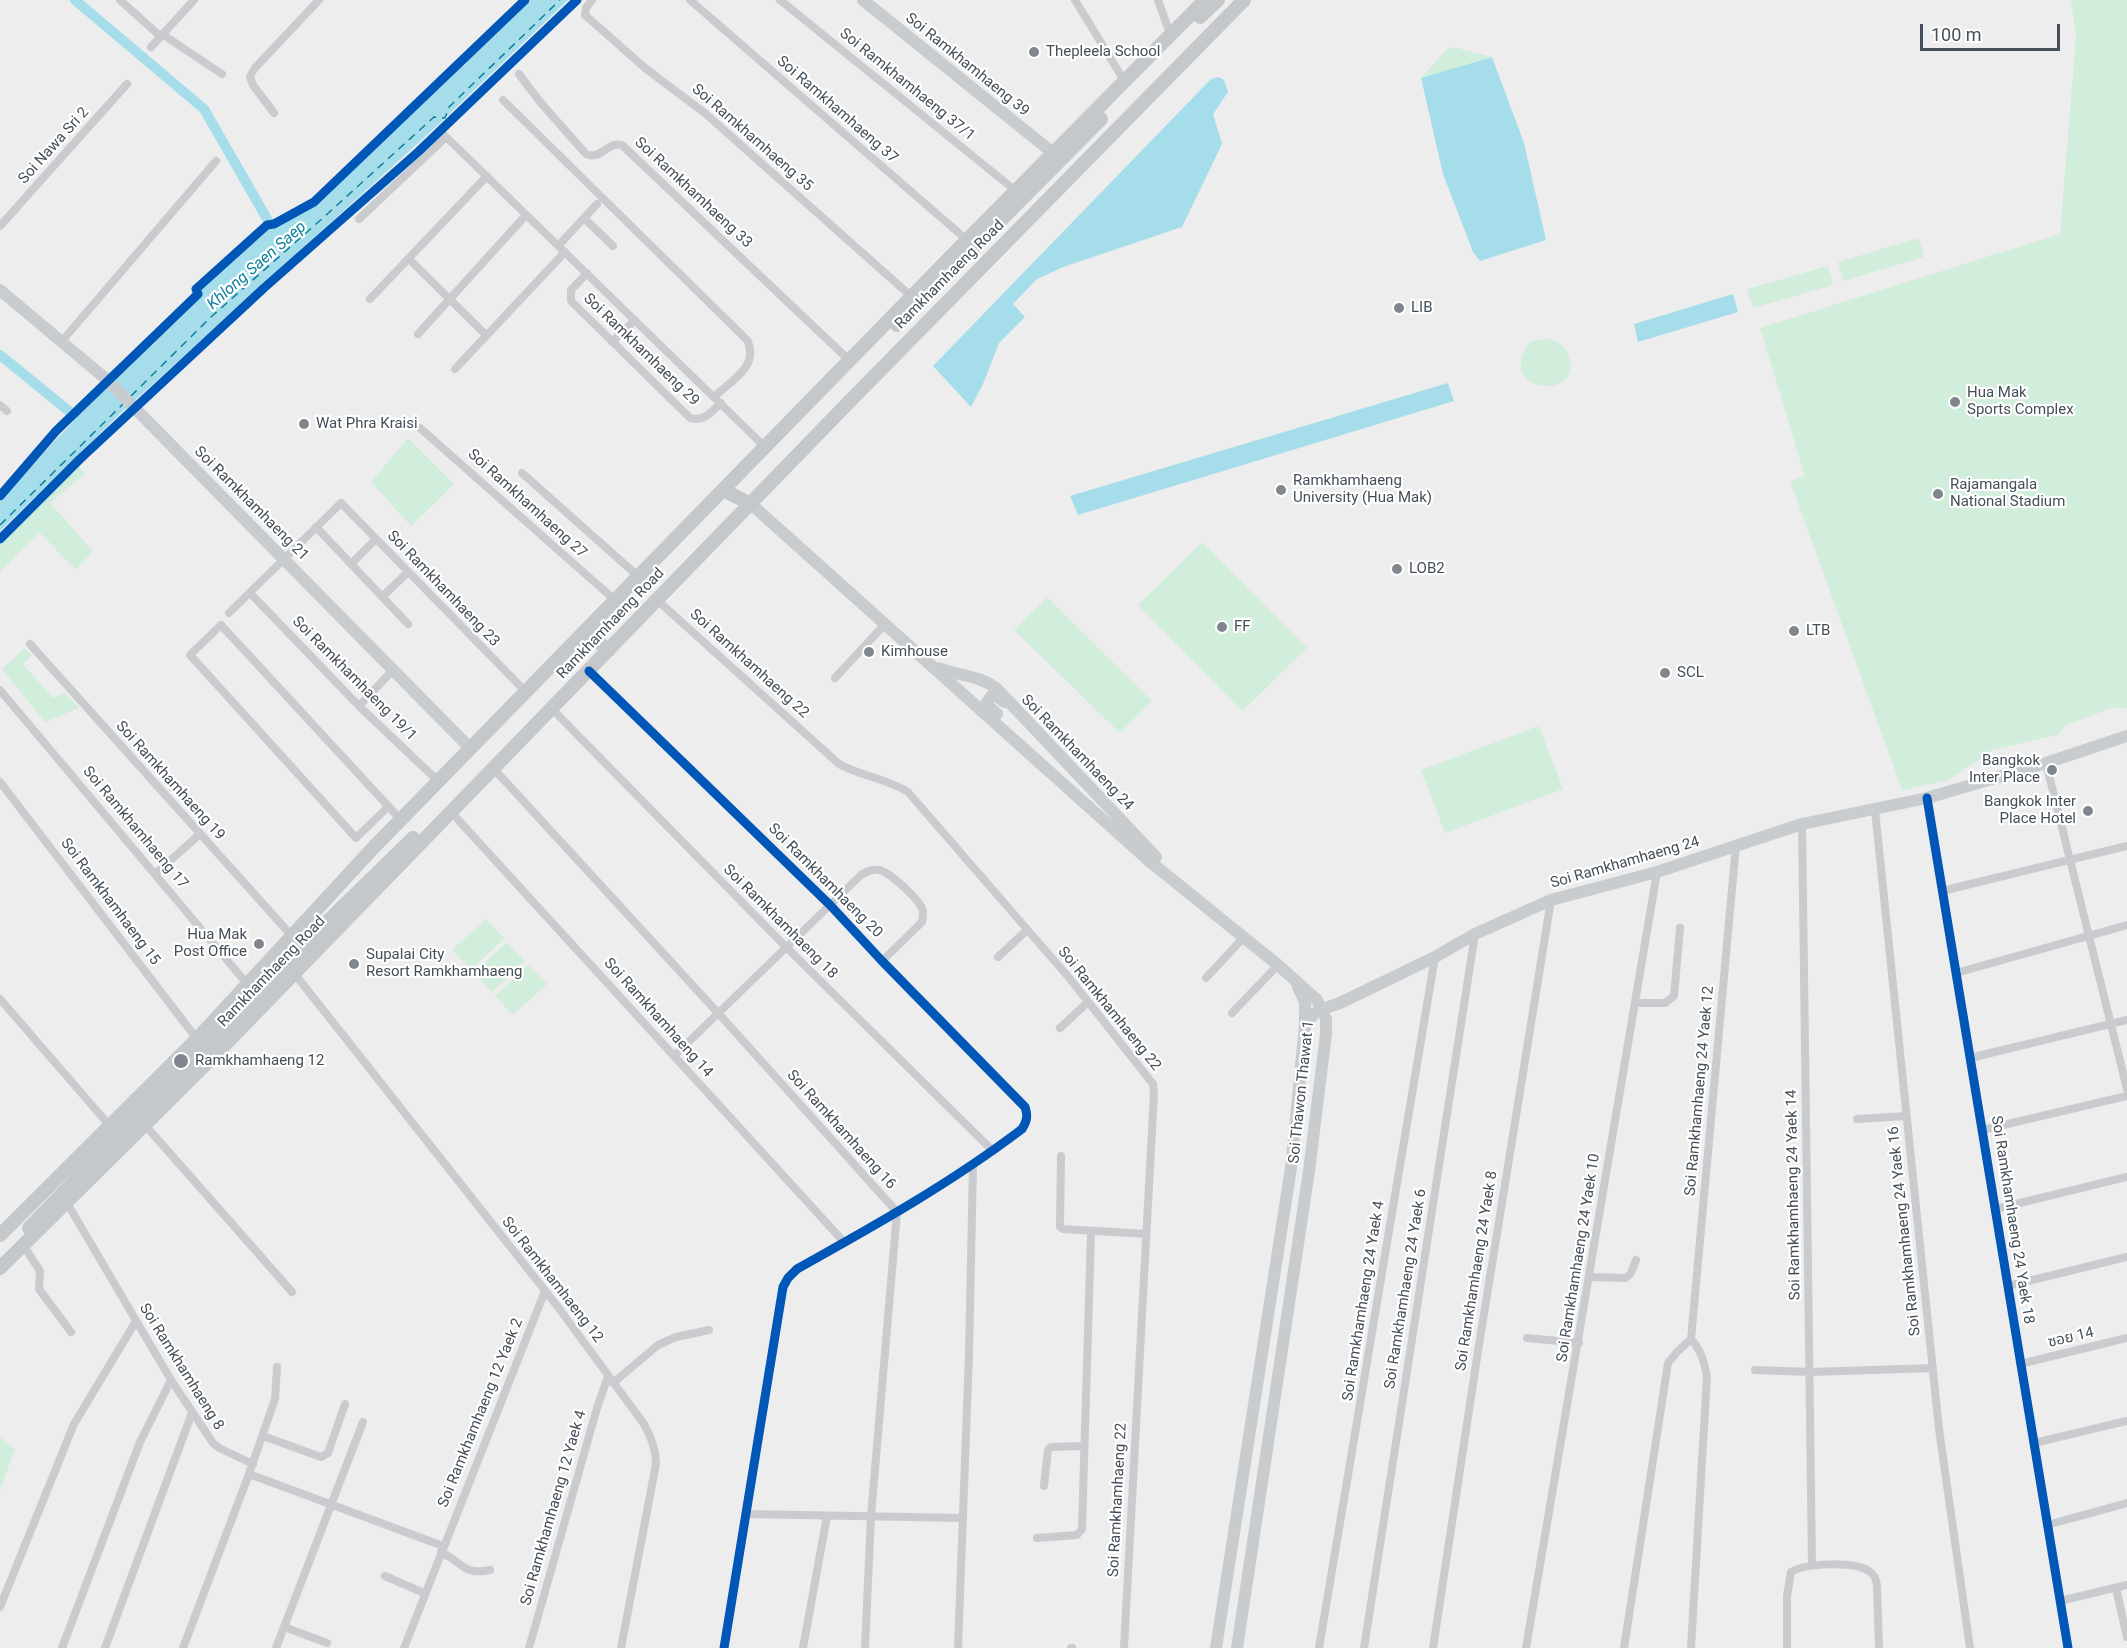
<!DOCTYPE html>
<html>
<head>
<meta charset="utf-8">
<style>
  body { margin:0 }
  #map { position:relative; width:2127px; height:1648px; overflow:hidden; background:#eeeded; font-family:Roboto,sans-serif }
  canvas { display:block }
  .scale { position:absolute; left:1920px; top:24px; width:140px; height:27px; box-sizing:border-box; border:3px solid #444f59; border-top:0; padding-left:8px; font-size:18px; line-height:21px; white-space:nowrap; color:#444f59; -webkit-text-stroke:4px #fff; paint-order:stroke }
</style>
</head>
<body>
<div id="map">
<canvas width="2127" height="1648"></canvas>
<div class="scale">100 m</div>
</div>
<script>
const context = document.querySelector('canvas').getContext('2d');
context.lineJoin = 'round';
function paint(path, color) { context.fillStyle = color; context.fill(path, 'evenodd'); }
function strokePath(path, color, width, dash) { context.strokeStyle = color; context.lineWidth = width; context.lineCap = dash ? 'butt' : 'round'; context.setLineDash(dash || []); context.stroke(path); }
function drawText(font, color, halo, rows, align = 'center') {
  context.font = font + ' Roboto,"Noto Sans Thai",sans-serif'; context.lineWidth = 4.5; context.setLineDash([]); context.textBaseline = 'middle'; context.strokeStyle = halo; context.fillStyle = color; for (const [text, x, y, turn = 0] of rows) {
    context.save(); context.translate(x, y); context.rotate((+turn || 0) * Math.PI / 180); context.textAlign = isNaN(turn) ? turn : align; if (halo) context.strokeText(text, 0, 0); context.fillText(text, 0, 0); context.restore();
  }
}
paint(new Path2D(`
  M2071,0H2127V709L2114,707L2064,726L2059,734L1993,750L1949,780L1902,790L1790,481L1805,476L1760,328L2060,234L2076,37Z
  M1454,47L1492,57L1421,78L1447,49Z
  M1919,238L1924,257L1843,281L1838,262Z
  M1828,266L1833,285L1753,308L1747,289Z
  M1548,338C1559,342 1568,347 1570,360C1579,403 1493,390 1530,342Z
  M408,438L454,484L411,526L371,482Z
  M79,466L85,474L50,503L93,551L76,570L39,532L0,572V544Z
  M1202,542L1307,648L1242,711L1138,605Z
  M1047,597L1152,701L1120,733L1014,630Z
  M25,648L32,655L23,664L53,698L65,693L79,708L45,722L2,669Z
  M1539,726L1563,789L1445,833L1421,770Z
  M486,919L504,938L471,970L452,950Z
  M507,942L525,961L492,992L474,973Z
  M528,965L547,984L513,1015L495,996Z
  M0,1437L15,1449L0,1490Z`), '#d1eddb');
paint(new Path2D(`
  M531,0H568L439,124L121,413L0,531V502L23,474L116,377L202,295L201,289L263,231L317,203Z
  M1492,57L1524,143L1546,240L1480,261L1473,252L1443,174L1421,78Z
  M1218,77L1224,80L1228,92L1213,114L1222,144L1182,227L1063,267L1037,279L1013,304L1025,317L999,343L983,384L971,407L933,366L1211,79Z
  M1733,294L1738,312L1638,342L1634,324Z
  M1448,383L1454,401L1078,515L1070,496Z`), '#a5ddeb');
strokePath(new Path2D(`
  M75,0L204,109L278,238
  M0,355L86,425`), '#a5ddeb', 10);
strokePath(new Path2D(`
  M131,396L211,317L324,217L434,117L445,118L449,107L560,0
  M0,525L123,404`), '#0d7f9c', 1.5, [8, 6]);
strokePath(new Path2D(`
  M120,0L160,36
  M592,0L586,8L585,15L645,68L706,114L912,297
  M690,0L967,240
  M780,0L1016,191
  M1075,0L1125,82
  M1158,0L1170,34
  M162,34L222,74
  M151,47L194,0
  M519,74L540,102L586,154C601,161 607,141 622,145L850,361
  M503,100L747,340C760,366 732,380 714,397
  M274,113L253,85L250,77L254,69L319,0
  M440,131L765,447
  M584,218L613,246
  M359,219L446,137
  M0,226L127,84
  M558,246L597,204
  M409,259L486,335
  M587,273L571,290V301L690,418C704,422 711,412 721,403
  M370,299L487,176
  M418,334L526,215
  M62,341L216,161
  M612,342L635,320
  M455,369L565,252
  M0,405L7,411
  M420,428L616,601
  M522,473L639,577
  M316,527L408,624
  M351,564L376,539
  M251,594L359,706L439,782
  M382,597L408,572
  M657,600L839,764C860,776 886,778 908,792L1071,980L1153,1084L1154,1093L1124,1648
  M229,613L341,503L527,693
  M30,644L291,935
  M589,671L830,905L882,961L1025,1107C1028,1116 1027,1121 1022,1129C951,1183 874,1226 797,1269L788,1278L783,1287L724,1648
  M835,678L885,624
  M0,690L248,985
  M359,706L392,671
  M552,709L787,948L993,1151
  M2046,763L2127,1089
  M494,769L719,1014L897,1212L871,1516L865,1648
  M0,782L197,1039
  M1927,798L2068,1648
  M388,807L356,838L190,655L221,625L401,820
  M1875,810L1939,1429L1970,1648
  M451,812L844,1242
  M1802,824L1812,1565
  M156,873L200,834
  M1942,891L2127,846
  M998,957L1027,930
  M294,973L558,1307L644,1424C651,1438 656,1449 656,1464L621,1648
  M1956,973L2127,925
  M1206,978L1244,937
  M0,999L109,1125
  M1635,1003H1665L1674,996L1680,928
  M1232,1013L1278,965
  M1060,1028L1088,1002
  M674,1056L861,875C868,871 872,869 879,870C890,872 917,898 922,908C924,913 923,917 922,922L882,961
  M1970,1058L2127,1020
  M1857,1119L1906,1116
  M145,1125L292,1292
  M1982,1130L2127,1096
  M1061,1156L1060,1227L1063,1229L1146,1234
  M67,1203L171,1380L213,1443L219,1448L253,1464
  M1995,1209L2127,1177
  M24,1246L40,1271L39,1289L71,1332
  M1590,1277L1626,1278L1631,1273L1636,1260
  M2008,1286L2127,1257
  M1527,1338L1579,1343
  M1691,1339L1736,845
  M2020,1364L2127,1338
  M1755,1370L1811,1372L1933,1368
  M613,1383L658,1345L676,1337L709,1330
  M263,1436L321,1457L328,1453L345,1404
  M2034,1443L2127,1421
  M249,1474L443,1546
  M1044,1486L1048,1450L1051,1447L1083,1446
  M747,1514L962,1518
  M2047,1525L2127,1503
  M1037,1538L1077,1535L1082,1529L1091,1232
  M441,1552C461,1561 463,1576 490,1570
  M385,1576L424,1593
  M2116,1588L2127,1637
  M2060,1601L2127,1585
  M0,1607L74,1424L136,1321
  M284,1627L327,1643
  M62,1648L140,1442L171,1380
  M105,1648L192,1413
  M183,1648L249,1474L275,1399L277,1367
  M276,1648L363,1422
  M404,1648L545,1291
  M529,1648L597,1408L608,1376
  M803,1648L827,1516
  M958,1648L969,1354L973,1165
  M1071,1648H1072
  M1319,1648L1435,957
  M1364,1648L1475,934
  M1433,1648L1478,1351L1551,900
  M1526,1648L1657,872
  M1624,1648L1668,1363L1677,1352L1691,1339
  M1691,1648L1707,1376C1704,1362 1701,1350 1691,1339
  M1787,1648V1596L1791,1572C1806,1563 1853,1561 1869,1571C1875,1575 1876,1579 1877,1586L1879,1648`), '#c9cbce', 8);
strokePath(new Path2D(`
  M863,0L1053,153
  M0,290L106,379L471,749
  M751,504L1148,860L1278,965L1317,1000L1326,1019V1034L1309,1171L1237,1648
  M939,668C959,676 978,675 996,688L1156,857
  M997,714L986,704L992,695H996L1004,702
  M1305,1025L1315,1013L1323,1009L1340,1003L1435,957L1475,934L1551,900L1657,872L1802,824L1927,798L2046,763L2127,736
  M1216,1648L1291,1168L1305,1025V1002L1298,987`), '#c9cccf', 12);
strokePath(new Path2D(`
  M1200,17L1218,0
  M897,325L1101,119
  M723,490L751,504
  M587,631L608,651
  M29,1228L287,961L413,838
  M0,1235L197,1039L374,847L967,240L1205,0
  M0,1268L213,1057L847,404L1244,0`), '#c4c8cb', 14);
strokePath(new Path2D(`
  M0,496L56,431L198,294L196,289L267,225L274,224L314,202L525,0
  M0,539L80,459L264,288L418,152L577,0
  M589,671L830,905L882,961L1025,1107C1028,1116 1027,1121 1022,1129C951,1183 874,1226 797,1269L788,1278L783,1287L724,1648
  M1927,798L2068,1648`), '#0057b8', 9);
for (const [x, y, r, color] of [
  [1034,52,6,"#80868d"],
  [1399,308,6,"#80868d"],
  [1955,402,6,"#80868d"],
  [304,424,6,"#80868d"],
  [1281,490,6,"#80868d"],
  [1938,494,6,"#80868d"],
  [1397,569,6,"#80868d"],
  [1222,627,6,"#80868d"],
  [1794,631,6,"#80868d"],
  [869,652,6,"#80868d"],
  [1665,673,6,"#80868d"],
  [2052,770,6,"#80868d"],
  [2088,811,6,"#80868d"],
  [259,944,6,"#80868d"],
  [354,964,6,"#80868d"],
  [181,1061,8,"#80868d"]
]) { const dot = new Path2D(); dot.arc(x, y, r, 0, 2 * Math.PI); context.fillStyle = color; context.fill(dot); strokePath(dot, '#fff', 2); }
drawText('15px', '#444f59', '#fff', [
  ["Thepleela School",1046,52],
  ["LIB",1411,308],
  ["Hua Mak",1967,393],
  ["Sports Complex",1967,410],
  ["Wat Phra Kraisi",316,424],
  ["Ramkhamhaeng",1293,481],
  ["University (Hua Mak)",1293,498],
  ["Rajamangala",1950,485],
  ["National Stadium",1950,502],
  ["LOB2",1409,569],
  ["FF",1234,627],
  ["LTB",1806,631],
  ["Kimhouse",881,652],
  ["SCL",1677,673],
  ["Bangkok",2040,761,"right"],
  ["Inter Place",2040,778,"right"],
  ["Bangkok Inter",2076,802,"right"],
  ["Place Hotel",2076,819,"right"],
  ["Hua Mak",247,935,"right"],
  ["Post Office",247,952,"right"],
  ["Supalai City",366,955],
  ["Resort Ramkhamhaeng",366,972],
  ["Ramkhamhaeng 12",195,1061]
], 'left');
drawText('15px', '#444f59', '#fff', [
  ["Soi Ramkhamhaeng 39",967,65,39],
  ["Soi Ramkhamhaeng 37/1",907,85,39],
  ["Soi Ramkhamhaeng 37",837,110,41],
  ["Soi Ramkhamhaeng 35",752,138,41],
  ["Soi Nawa Sri 2",54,146,-48],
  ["Soi Ramkhamhaeng 33",693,193,43],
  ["Ramkhamhaeng Road",950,275,-45],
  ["Soi Ramkhamhaeng 29",641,350,44],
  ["Soi Ramkhamhaeng 21",251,504,45],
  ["Soi Ramkhamhaeng 27",527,504,42],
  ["Soi Ramkhamhaeng 23",443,589,46],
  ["Ramkhamhaeng Road",611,624,-46],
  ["Soi Ramkhamhaeng 22",749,664,42],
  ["Soi Ramkhamhaeng 19/1",354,679,45],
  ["Soi Ramkhamhaeng 24",1077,753,46],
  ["Soi Ramkhamhaeng 19",170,781,48],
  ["Soi Ramkhamhaeng 17",135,828,50],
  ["Soi Ramkhamhaeng 24",1625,863,-16],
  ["Soi Ramkhamhaeng 20",825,881,45],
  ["Soi Ramkhamhaeng 15",110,902,53],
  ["Soi Ramkhamhaeng 18",780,922,45],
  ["Ramkhamhaeng Road",272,972,-46],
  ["Soi Ramkhamhaeng 22",1109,1009,51],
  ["Soi Ramkhamhaeng 14",658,1018,48],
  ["Soi Ramkhamhaeng 24 Yaek 12",1700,1091,-85],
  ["Soi Thawon Thawat 1",1302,1092,-84],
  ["Soi Ramkhamhaeng 16",841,1130,48],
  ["Soi Ramkhamhaeng 24 Yaek 14",1794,1195,-91],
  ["Soi Ramkhamhaeng 24 Yaek 18",2012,1220,81],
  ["Soi Ramkhamhaeng 24 Yaek 16",1905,1231,-96],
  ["Soi Ramkhamhaeng 24 Yaek 10",1579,1258,-81],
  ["Soi Ramkhamhaeng 24 Yaek 8",1477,1271,-81],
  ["Soi Ramkhamhaeng 12",552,1280,52],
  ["Soi Ramkhamhaeng 24 Yaek 6",1406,1289,-81],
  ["Soi Ramkhamhaeng 24 Yaek 4",1364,1301,-81],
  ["ซอย 14",2071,1338,-13],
  ["Soi Ramkhamhaeng 8",181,1367,58],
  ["Soi Ramkhamhaeng 12 Yaek 2",481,1413,-68],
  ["Soi Ramkhamhaeng 22",1118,1500,-87],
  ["Soi Ramkhamhaeng 12 Yaek 4",554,1508,-74]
]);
drawText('italic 16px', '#0d7f9c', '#fff', [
  ["Khlong Saen Saep",257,266,-41]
]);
</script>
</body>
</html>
